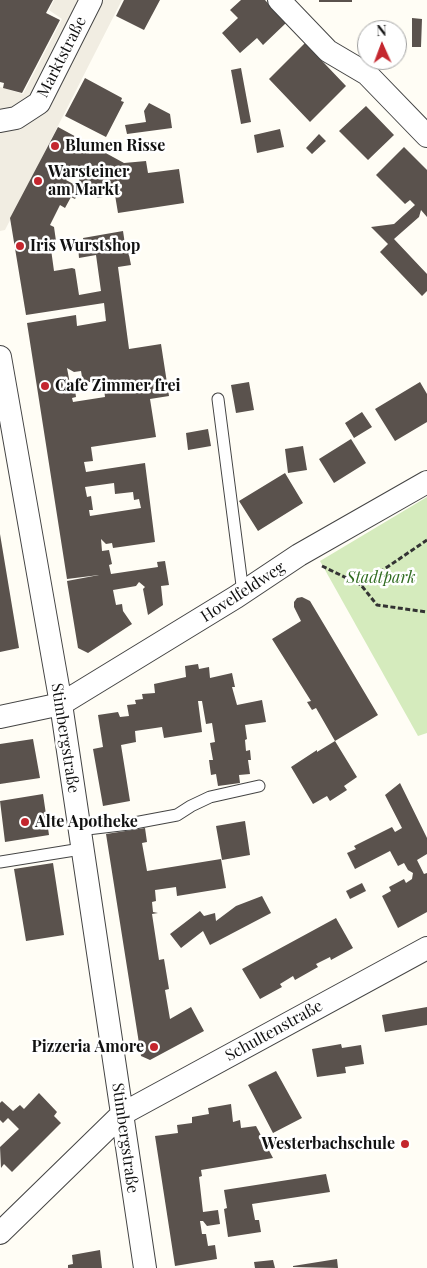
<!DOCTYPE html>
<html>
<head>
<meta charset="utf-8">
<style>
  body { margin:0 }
  #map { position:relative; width:427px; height:1268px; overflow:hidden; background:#fffdf5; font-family:"Playfair Display",serif }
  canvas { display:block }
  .north { position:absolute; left:357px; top:20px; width:50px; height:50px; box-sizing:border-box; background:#fff; border:1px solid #a0a0a0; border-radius:50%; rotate:358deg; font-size:14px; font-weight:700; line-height:20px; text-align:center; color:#111 }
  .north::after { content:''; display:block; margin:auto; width:18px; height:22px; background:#c4262e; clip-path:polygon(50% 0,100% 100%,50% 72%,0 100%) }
</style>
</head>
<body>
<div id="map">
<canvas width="427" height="1268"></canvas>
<div class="north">N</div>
</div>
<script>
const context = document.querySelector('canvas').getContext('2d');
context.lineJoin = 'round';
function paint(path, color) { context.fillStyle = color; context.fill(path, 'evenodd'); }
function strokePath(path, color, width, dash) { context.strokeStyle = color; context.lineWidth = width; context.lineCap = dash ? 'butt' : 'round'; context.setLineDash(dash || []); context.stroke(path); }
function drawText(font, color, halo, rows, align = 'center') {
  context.font = font + ' "Playfair Display",serif'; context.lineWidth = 5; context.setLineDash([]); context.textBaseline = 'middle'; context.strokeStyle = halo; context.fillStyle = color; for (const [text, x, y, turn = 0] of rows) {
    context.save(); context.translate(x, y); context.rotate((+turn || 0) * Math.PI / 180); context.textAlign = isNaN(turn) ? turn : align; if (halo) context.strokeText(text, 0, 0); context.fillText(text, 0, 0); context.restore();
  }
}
paint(new Path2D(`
  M427,497V733L418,736L320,561Z`), '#d5ebbd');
paint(new Path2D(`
  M54,0H122L5,230L0,231V87L23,94L62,19L49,10Z`), '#f1ede2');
paint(new Path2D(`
  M0,0H53L46,13L60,20L22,93L3,88L4,83L0,82Z
  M124,0H160L144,30L116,16Z
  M241,0H265L286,23L263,45L257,38L240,53L222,33L238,18L230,10Z
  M319,0H352V2H319Z
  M412,18L422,19L421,47H412Z
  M305,43L346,86L310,122L269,79Z
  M241,68L251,122L241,124L231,70Z
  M85,78L122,98L121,101L124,102L106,137L65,116Z
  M149,103L170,114L172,128L127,134L125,125L146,122L144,111Z
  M366,106L394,135L368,160L339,131Z
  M58,127L124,163L146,161L148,173L179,169L184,203L118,213L115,195L97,198L96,193H86L79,191L75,199L71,197L65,208L60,205L50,225L54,227L56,241L50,242L54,271L72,268L75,269L79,295L101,291L96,255L79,258L78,246H84L83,238L123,231L126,251L128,250L131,265L118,267L129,349L161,344L169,396L150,399L156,437L91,447L93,461L84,462L86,472L145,463L155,542L113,548L112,543L106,544L101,539L102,551L109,550L112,564L109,565L111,574L158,567L157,562L165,561L169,585L161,586L163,605L148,615L143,589L145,587L139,582L136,586L113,590L116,605L122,604L123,611L132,624L88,653L78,648L67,581L99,575L67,579L27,323L76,315L77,326L106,321L104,303L26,315L10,218ZM69,175L79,177V187L66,180ZM67,368L74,372L81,371L83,383L103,380L105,397L73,402L72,398L76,397L74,383L70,384ZM114,483L115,494L133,492L134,500L139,499L141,508L90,516L89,510H93L91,496L87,497L85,487Z
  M280,129L284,147L257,153L254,135Z
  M319,134L326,141L312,154L306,148Z
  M404,147L427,170V217L421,210L419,217L394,239L427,274V291L422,296L380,252L388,244L371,227L394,224L415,205L410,200L405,204L376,175Z
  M249,382L254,410L236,413L231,385Z
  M420,382L427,394V422L395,441L375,409Z
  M362,412L372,427L354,438L345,423Z
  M208,429L211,446L188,450L186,433Z
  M351,439L366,463L334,483L319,459Z
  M303,446L307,470L288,473L285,449Z
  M285,473L303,503L258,531L239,501Z
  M0,534L19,648L0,652Z
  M302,597L310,601L378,715L335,741L316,708L312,710L307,702L311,701L272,639L301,621L294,607V602L297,598Z
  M198,664L199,669L209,667L210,678L232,673L235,687H232L237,705L262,700L266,722L245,725L247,739L245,740L246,751L250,750L251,760H248L250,774L239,775L240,783L218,786L216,774L211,775L209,760H213L210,743L215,742L212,723L206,724L202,701H198L202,732L164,738L162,727L135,731L136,742L121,745L130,801L103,806L93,749L103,747L98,715L118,712L120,717L129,716L127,705L136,704L135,700L143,699L142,694L155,693L154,684L186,677L185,666Z
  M33,739L40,778L0,784V744Z
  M335,741L357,777L344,786L347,790L330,801L327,796L313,804L291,767L317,750V752Z
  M400,783L427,838V854L417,860L424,874L427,873V912L398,928L382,896L391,891L389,887L404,879L406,883L412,879L413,873L408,870L404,863L398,866L390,851L355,869L347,853L356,849L354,846L392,827L395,832L402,828L385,795Z
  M43,794L49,835L5,842L0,801Z
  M245,821L250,855L222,860L216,826Z
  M145,828L147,842L142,843L147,871L221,859L226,888L177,896L176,887L155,890L156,901L152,902L153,912L158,913L152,914L159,960L164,959L169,989L165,990L170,1019L191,1007L204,1031L150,1060L141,1056L106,834Z
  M53,863L64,935L26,941L14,869Z
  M362,883L366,891L350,899L346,891Z
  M262,896L271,913L210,945L203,931L181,948L170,934L200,911L204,916L215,913L216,921L236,906Z
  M336,918L353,948L331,960L330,957L316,964L318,967L295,980L293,976L280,984L282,987L260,999L242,969Z
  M427,1007V1025L385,1032L382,1015Z
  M341,1044L342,1048L361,1045L364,1064L345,1067L346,1073L317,1077L312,1049Z
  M276,1071L302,1118L273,1133L248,1085Z
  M39,1093L57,1112L54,1116L61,1123L12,1172L4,1164L1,1168L0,1147L19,1129L8,1118L3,1123L0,1120V1103L2,1101L13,1111L20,1105L24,1109Z
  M231,1104L233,1122L240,1120L241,1128L256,1126L273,1158L201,1170L202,1176L199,1177L203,1212L218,1210L220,1224L207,1226L203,1221H200L202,1234H206L208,1246L215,1245L217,1259L175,1266L155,1136L178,1133L177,1125L192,1123V1117L209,1114L208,1108Z
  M326,1174L330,1192L252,1204L255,1220H259L261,1232L228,1237L224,1209L227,1208L224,1190Z
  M100,1250L102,1268H68V1265L73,1264L72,1255Z
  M337,1259L338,1268L293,1267V1266Z
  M273,1260L275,1268H255L254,1262Z`), '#5a524d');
const lane = new Path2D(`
  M218,399L243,593
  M79,830L129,824L177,815L191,806L210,797L259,786
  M0,862L81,849`);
const street = new Path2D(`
  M279,0L328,51L367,74L427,136
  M0,121L16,118L39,103L91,0
  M0,357L61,704L145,1268
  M0,717L61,704L236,597L299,555L427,482
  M0,1233L122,1114L427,948`);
strokePath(lane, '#444', 13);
strokePath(street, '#444', 24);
strokePath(new Path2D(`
  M322,566L361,585L377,605L427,612
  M361,585L427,540`), '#333', 3, [5, 2.5]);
strokePath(lane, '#fff', 11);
strokePath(street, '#fff', 22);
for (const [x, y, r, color] of [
  [55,146,5,"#c4262e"],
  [38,181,5,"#c4262e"],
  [20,246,5,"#c4262e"],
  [45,386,5,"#c4262e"],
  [25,822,5,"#c4262e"],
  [154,1047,5,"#c4262e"],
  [405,1144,5,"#c4262e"]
]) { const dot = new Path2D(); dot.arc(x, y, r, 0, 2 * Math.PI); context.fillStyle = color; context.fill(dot); strokePath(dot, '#fff', 2); }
drawText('16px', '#111', '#fff', [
  ["Marktstraße",62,57,-63],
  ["Hovelfeldweg",243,592,-33],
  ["Stimbergstraße",65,738,81],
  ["Schultenstraße",274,1031,-29],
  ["Stimbergstraße",125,1138,82]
]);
drawText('bold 16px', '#111', '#fff', [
  ["Blumen Risse",65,146],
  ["Warsteiner",48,172],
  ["am Markt",48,190],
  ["Iris Wurstshop",30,246],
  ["Cafe Zimmer frei",55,386],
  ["Alte Apotheke",35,822],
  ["Pizzeria Amore",144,1047,"right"],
  ["Westerbachschule",395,1144,"right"]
], 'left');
drawText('italic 16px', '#2f6b1f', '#fff', [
  ["Stadtpark",381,578]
]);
</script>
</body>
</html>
